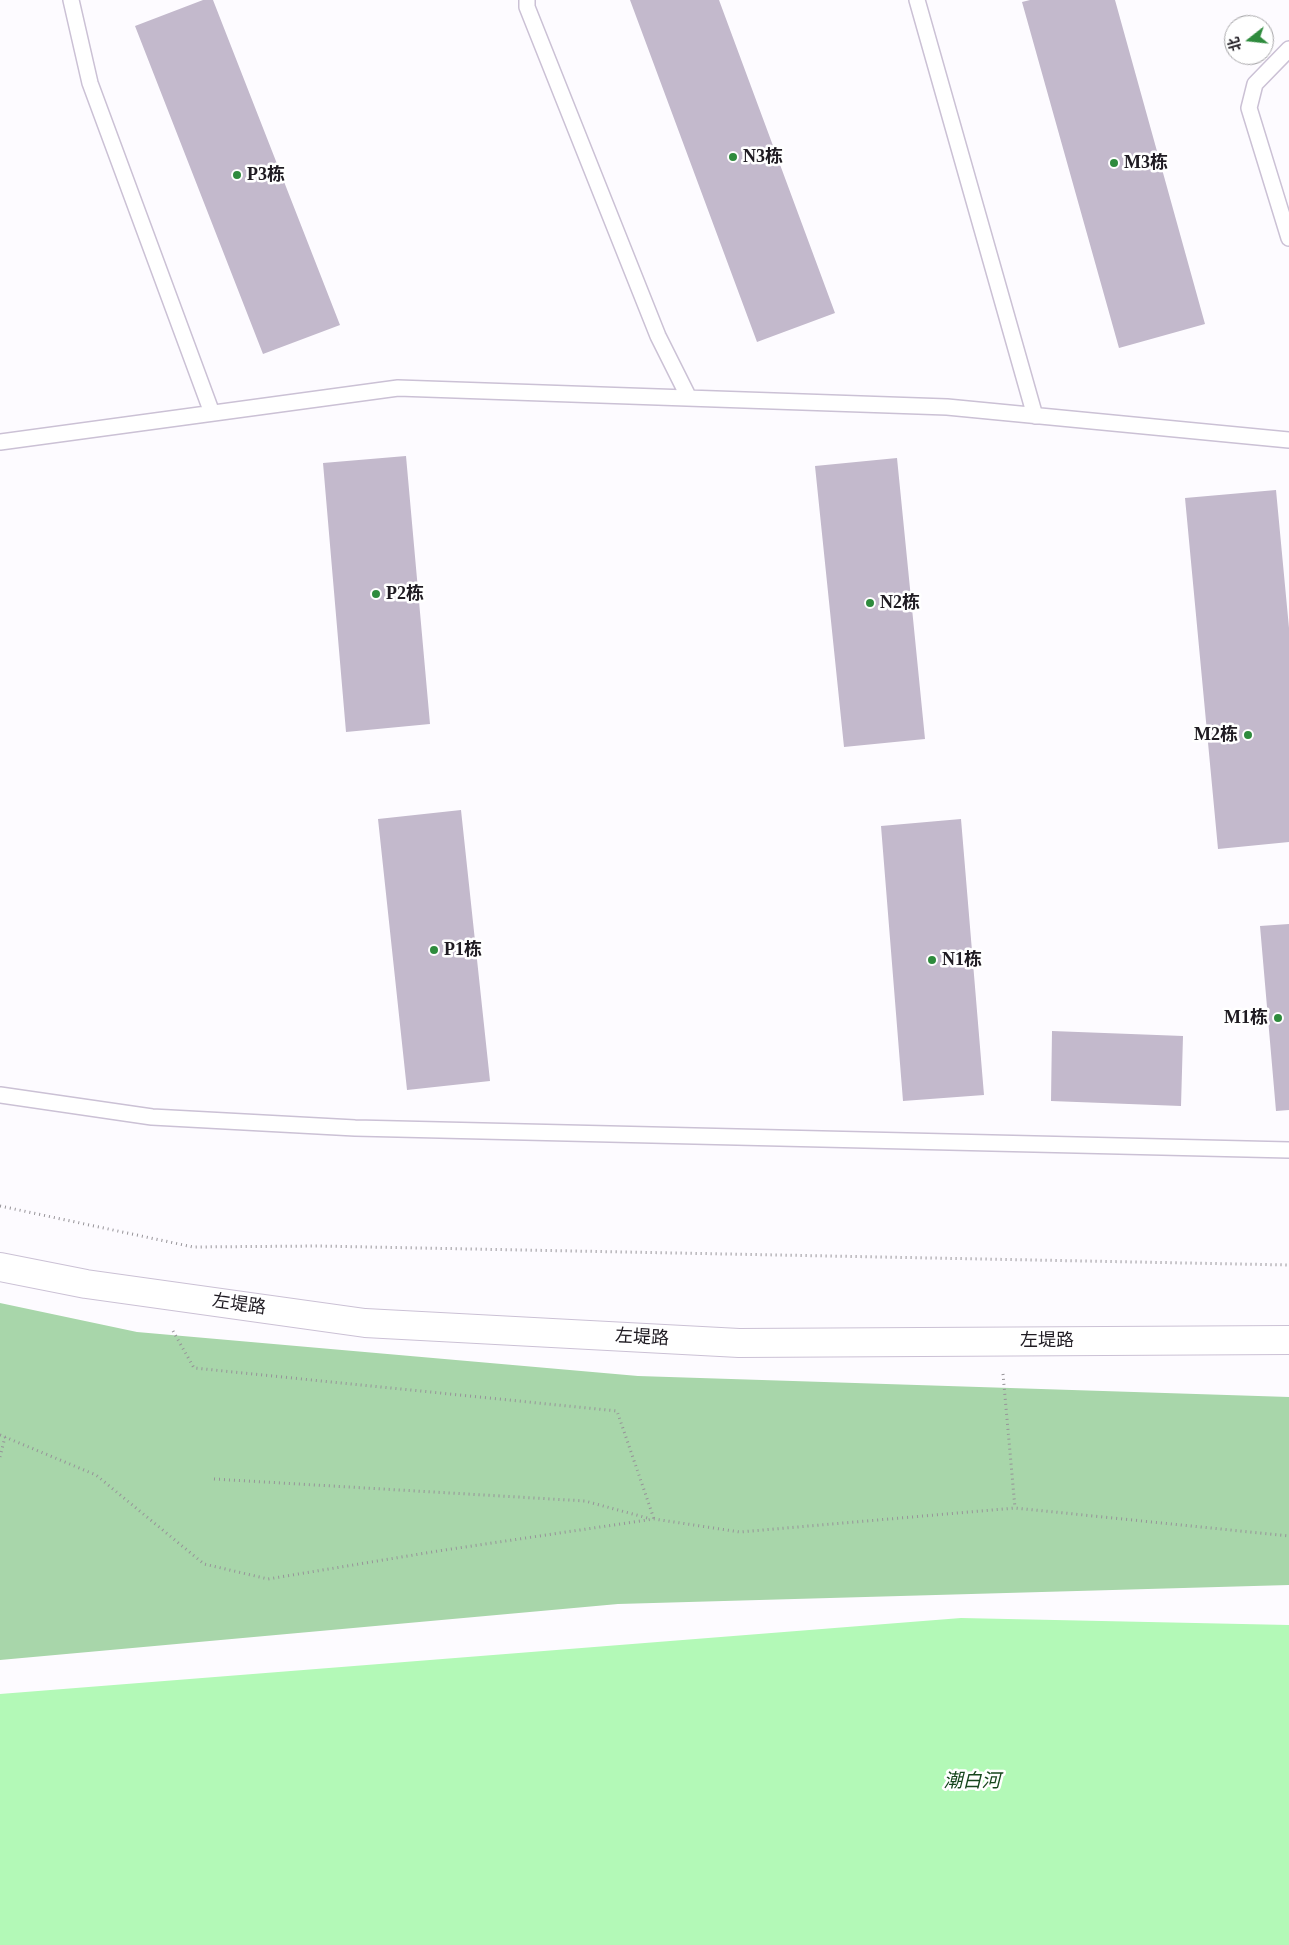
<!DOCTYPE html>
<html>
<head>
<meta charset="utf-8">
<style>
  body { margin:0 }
  #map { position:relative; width:1289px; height:1945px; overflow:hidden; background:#fdfbff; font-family:"Times New Roman","Noto Sans SC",serif }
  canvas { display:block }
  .north { position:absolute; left:1224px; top:15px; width:50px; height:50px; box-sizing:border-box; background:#fff; border:1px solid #a5a4a7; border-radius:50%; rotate:254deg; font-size:14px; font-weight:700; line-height:20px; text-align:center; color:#1f1b22 }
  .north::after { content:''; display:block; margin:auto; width:18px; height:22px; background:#2e8b3d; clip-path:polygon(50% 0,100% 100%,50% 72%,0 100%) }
</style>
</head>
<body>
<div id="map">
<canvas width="1289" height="1945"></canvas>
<div class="north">北</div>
</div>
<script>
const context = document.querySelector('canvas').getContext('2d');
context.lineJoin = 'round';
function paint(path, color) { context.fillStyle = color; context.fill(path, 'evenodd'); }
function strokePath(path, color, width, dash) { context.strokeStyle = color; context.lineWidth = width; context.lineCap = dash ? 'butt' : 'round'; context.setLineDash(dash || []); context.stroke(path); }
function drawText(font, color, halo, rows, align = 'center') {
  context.font = font + ' "Times New Roman","Noto Sans SC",serif'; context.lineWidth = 5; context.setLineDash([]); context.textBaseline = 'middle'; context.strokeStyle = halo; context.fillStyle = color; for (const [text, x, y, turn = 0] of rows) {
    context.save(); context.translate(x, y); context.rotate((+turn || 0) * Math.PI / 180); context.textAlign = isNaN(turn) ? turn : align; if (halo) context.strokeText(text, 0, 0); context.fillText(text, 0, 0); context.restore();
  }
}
paint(new Path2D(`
  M0,1303L137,1332L638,1376L1289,1397V1585L618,1604L0,1660Z`), '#a8d6aa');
paint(new Path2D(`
  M961,1618L1289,1625V1945H0V1694Z`), '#b3f9b7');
paint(new Path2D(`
  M203,0H213L340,325L263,354L135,26Z
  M630,0H719L835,313L757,342Z
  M1030,0H1115L1205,324L1119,348L1022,2Z
  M406,456L430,724L346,732L323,463Z
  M897,458L925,739L844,747L815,466Z
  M1276,490L1289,628V842L1218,849L1185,498Z
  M461,810L490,1081L407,1090L378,819Z
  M961,819L984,1095L903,1101L881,826Z
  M1289,924V1110L1276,1111L1260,926Z
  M1052,1031L1183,1036L1181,1106L1051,1101Z`), '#c3b9cc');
const service = new Path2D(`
  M71,0L90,83L212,413
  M527,0V7L658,336L689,398
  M917,0L1035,416
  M1289,49L1255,84L1249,108L1289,238
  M0,442L398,388L947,407L1289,440
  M0,1095L152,1117L355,1128L1289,1150`);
const tertiary = new Path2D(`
  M0,1267L86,1284L365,1323L739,1343L1289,1340`);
strokePath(service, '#cbc1d5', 18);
strokePath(tertiary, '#cbc1d5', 30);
strokePath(new Path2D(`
  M0,1206L193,1247L318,1246L1289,1265
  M173,1331L194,1368L617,1411L654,1519
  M1003,1374L1015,1508
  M0,1435L96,1475L204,1564L268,1579L438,1551L654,1519L740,1532L1015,1508L1289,1536
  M0,1457L5,1437
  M214,1479L585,1501L651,1519`), '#969398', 3, [1, 4]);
strokePath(service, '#fff', 15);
strokePath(tertiary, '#fff', 28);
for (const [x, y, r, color] of [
  [733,157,5,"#2e8b3d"],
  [1114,163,5,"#2e8b3d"],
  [237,175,5,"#2e8b3d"],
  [376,594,5,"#2e8b3d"],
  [870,603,5,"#2e8b3d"],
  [1248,735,5,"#2e8b3d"],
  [434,950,5,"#2e8b3d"],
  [932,960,5,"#2e8b3d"],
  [1278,1018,5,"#2e8b3d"]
]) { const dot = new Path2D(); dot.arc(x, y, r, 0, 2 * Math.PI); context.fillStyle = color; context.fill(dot); strokePath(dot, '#fff', 2); }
drawText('bold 18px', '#1f1b22', '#fff', [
  ["N3栋",743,157],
  ["M3栋",1124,163],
  ["P3栋",247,175],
  ["P2栋",386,594],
  ["N2栋",880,603],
  ["M2栋",1238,735,"right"],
  ["P1栋",444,950],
  ["N1栋",942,960],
  ["M1栋",1268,1018,"right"]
], 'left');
drawText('18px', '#1f1b22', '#fff', [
  ["左堤路",239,1305,8],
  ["左堤路",642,1338,3],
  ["左堤路",1047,1341]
]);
drawText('italic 19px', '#16461d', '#fff', [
  ["潮白河",972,1782]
]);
</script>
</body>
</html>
